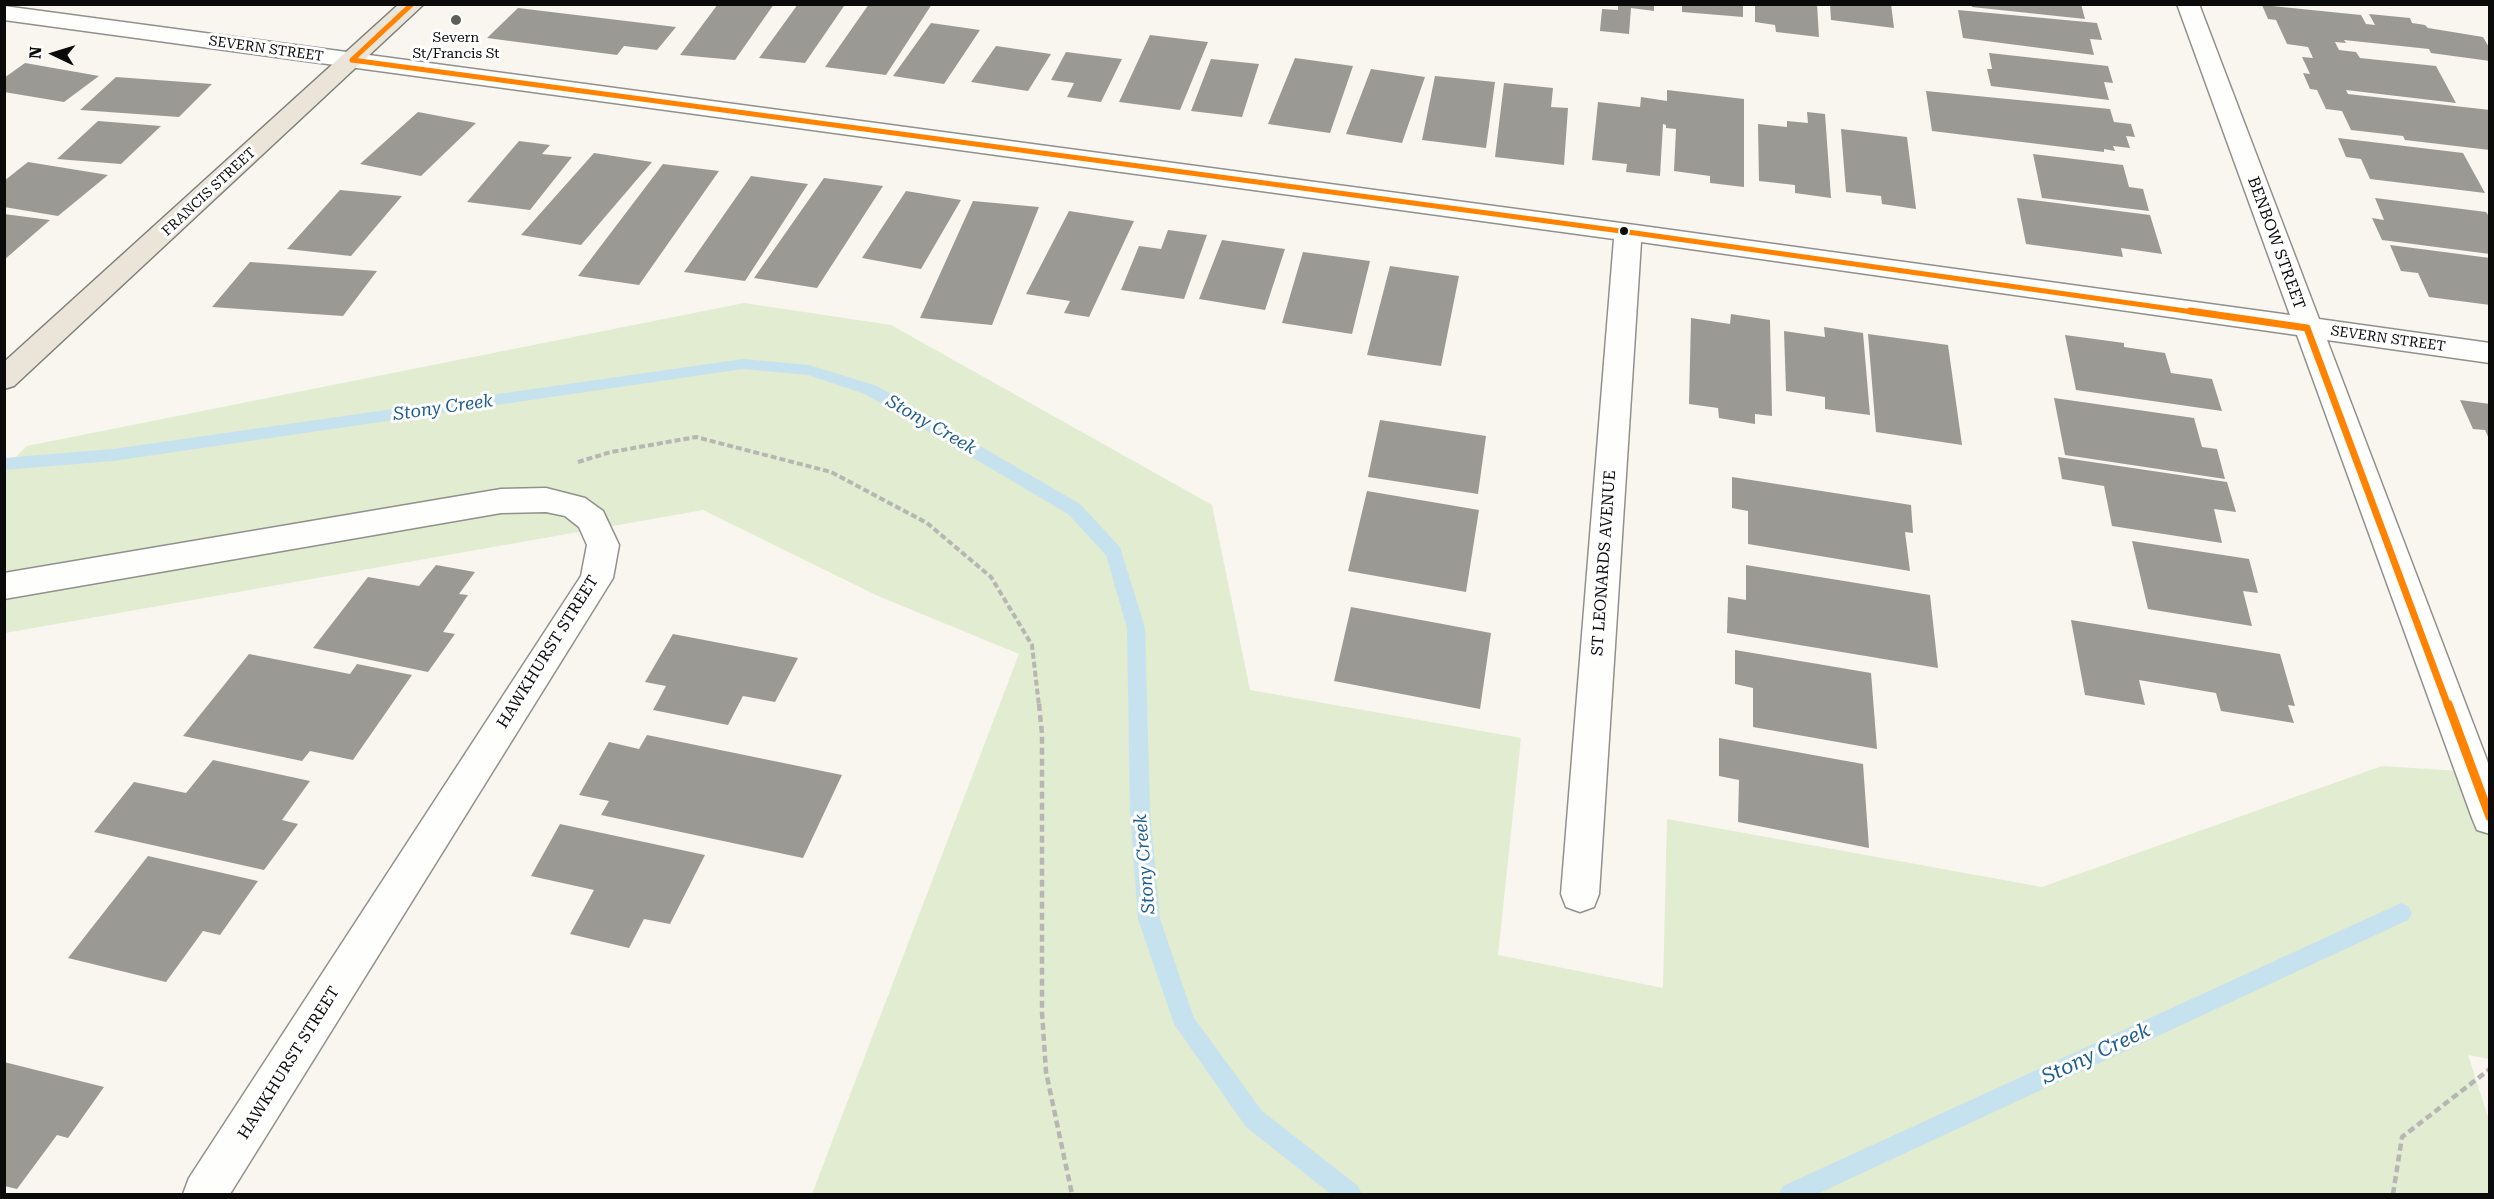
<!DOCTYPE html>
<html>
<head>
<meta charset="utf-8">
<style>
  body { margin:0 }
  #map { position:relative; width:2494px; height:1199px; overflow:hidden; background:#f8f6ee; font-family:"Roboto Serif",serif }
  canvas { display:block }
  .frame { position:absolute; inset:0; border:6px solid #0a0a0a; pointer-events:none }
  .north { position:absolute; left:24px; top:24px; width:60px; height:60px; -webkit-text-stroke:4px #fff; paint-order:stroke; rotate:274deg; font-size:16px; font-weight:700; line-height:24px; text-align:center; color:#0a0a0a }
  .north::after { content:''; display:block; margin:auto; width:21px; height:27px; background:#0a0a0a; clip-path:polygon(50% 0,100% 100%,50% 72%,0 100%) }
</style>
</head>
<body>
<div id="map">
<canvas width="2494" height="1199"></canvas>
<div class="frame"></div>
<div class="north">N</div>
</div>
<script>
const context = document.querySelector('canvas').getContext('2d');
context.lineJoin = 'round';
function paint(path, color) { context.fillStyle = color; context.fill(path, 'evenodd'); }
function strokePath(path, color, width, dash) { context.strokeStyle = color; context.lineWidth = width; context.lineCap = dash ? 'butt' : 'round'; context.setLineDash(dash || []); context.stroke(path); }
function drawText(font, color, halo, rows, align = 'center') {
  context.font = font + ' "Roboto Serif",serif'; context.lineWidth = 6; context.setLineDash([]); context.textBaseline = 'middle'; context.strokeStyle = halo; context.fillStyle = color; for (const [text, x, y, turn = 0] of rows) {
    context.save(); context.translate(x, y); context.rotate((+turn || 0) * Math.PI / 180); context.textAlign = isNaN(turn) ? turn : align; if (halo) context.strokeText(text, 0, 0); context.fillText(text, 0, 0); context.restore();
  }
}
paint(new Path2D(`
  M744,303L891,325L1212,505L1250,690L1521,738L1498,955L1663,988L1667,819L2042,887L2382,766L2489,773V1059L2468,1055L2489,1120V1194H812L1019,654L878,596L703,510L5,633V468L27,446Z`), '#e1ecd0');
paint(new Path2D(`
  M743,359L809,365L877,386L1080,504L1120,547L1145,628L1150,811L1160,919L1194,1018L1262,1111L1358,1186L1362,1194H1331L1246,1127L1174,1024L1138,919L1130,811L1127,628L1106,555L1068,514L865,394L808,375L743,369L113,461L4,470V458L113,449Z
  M2401,903L2408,906L2412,913L2408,920L1817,1194H1779L1783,1186Z`), '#c7e2ef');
paint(new Path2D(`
  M718,4H774L735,60L680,55Z
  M798,4L844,6L805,63L759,58Z
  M869,4H932L886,75L825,67Z
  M1618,4H1654V11L1631,8L1629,34L1600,31L1602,9L1618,10Z
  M1682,4H1743V17L1682,12Z
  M1755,4H1817L1819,37L1776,32L1775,25L1755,22Z
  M1830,4H1891L1894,28L1831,20Z
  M1971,4H2081L2085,19L1972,7Z
  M2262,5L2361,15L2366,24L2375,25L2369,14L2410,18L2412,23L2425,25L2428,28L2483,37L2490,49V61L2431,53L2429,49L2344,40L2346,43L2335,42L2339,50L2356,52L2360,58L2436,66L2456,103L2346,90L2348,94L2490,110V150L2405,140L2403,136L2351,130L2342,111L2326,109L2317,90L2310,89L2303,73L2310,74L2302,57L2313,58L2308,47L2287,44L2276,20L2268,19Z
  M518,8L676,27L657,50L624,46L617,55L487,38Z
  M1958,10L2097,23L2102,40L2090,39L2094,55L1963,38Z
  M931,23L980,30L944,84L893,76Z
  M1150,35L1208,42L1180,110L1119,102Z
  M996,46L1051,54L1028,91L971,82Z
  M1066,52L1122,59L1101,102L1067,97L1074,83L1051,80Z
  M1989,53L2108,66L2113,83L2104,82L2109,100L1991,86L1987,69H1992Z
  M1295,58L1353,66L1330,133L1268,124Z
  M1211,59L1259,64L1242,117L1191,111Z
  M25,63L99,76L64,102L4,92V78Z
  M1371,69L1425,77L1402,143L1346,134Z
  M1435,76L1495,82L1486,148L1422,140Z
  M116,77L212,84L179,117L80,110Z
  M1504,83L1553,88L1551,107L1568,108L1564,165L1495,157Z
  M1667,90L1744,99V187L1710,183V176L1674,171L1676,129L1666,128V125L1663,124L1660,176L1626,172L1627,164L1592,160L1598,102L1640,107L1641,97L1667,101Z
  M1926,91L2110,109L2114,122L2131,124L2135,137L2126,136L2130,148L2113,146L2115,151L2104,149V152L1932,131Z
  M418,112L476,123L421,176L360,164Z
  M1807,112L1825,114L1831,198L1795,193V185L1759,181L1758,124L1787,127V121L1808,123Z
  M98,121L161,126L121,164L57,159Z
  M1841,129L1907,137L1916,209L1882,204L1881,196L1846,192Z
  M2338,138L2463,153L2485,193L2370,179L2361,159L2346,157Z
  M519,141L550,145L542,154L572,157L530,210L467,202Z
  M594,153L652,162L581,245L521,235Z
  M2033,154L2123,165L2129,187L2143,189L2149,211L2042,198Z
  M28,162L108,175L58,216L4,207V181Z
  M663,164L719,171L639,285L578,276Z
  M751,176L808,184L745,281L684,272Z
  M824,178L883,186L817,288L754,278Z
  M340,190L402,196L351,256L287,249Z
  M906,191L961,200L921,269L862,258Z
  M2017,198L2150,215L2162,254L2121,248L2123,257L2026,244Z
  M2375,198L2486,212L2490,218V254L2382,240L2372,218L2384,220Z
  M973,201L1039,207L992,325L920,318Z
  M1069,211L1134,221L1089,317L1064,313L1070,301L1026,294Z
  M4,214L50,220L4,260Z
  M1168,230L1207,235L1184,299L1121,290L1139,246L1161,249Z
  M1222,240L1285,249L1265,310L1199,299Z
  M2390,245L2490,258V305L2429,297L2418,273L2401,271Z
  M1303,252L1370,261L1352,334L1282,323Z
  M250,262L377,271L343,316L212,307Z
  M1390,266L1459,276L1441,366L1367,355Z
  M1731,314L1770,320L1772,416L1755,414V424L1719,418L1718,408L1689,404L1691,318L1730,324Z
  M1824,327L1863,333L1870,415L1825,409V397L1786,391L1784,331L1825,337Z
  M1868,334L1948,345L1962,445L1876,432Z
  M2065,335L2124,343V347L2165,353L2171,373L2212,379L2222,411L2076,390Z
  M2054,398L2194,418L2202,447L2217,449L2225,479L2065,455Z
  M2460,400L2490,404V441L2485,430L2473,429Z
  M1380,420L1486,436L1478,494L1368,477Z
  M2058,457L2227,482L2236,512L2214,509L2222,543L2112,526L2104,486L2062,479Z
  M1732,477L1911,505L1913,533L1905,532L1910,571L1748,544V511L1732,508Z
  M1367,491L1479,510L1466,592L1348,571Z
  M2132,541L2249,559L2258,593L2243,591L2252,626L2148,609Z
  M436,565L475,572L459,594L468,595L443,632L455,634L428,672L313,648L368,577L419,586Z
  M1746,565L1930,595L1938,668L1727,633L1728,597L1746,600Z
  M1351,607L1491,633L1480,709L1334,681Z
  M2071,620L2280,654L2295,706L2288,705L2294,723L2221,711L2216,693L2139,680L2145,705L2085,695Z
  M673,634L798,658L775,702L743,696L728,725L653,710L666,686L645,682Z
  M1735,650L1871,673L1877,749L1753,727V688L1735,684Z
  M249,654L350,674L357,664L412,675L353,760L310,751L302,761L183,736Z
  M647,735L842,775L803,858L601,815L609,801L579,795L609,742L639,749Z
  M1719,738L1863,764L1869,848L1738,822L1739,780L1719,776Z
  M213,760L310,781L282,820L298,824L264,870L94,832L134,782L186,793Z
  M560,824L705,855L670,924L644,919L629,948L570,934L594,890L531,876Z
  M148,856L258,881L220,935L203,931L166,982L68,958Z
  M4,1062L104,1087L68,1138L57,1135L17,1189L4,1186Z`), '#9b9994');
const minor = new Path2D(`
  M2177,4H2199L2319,319L2490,343V363L2327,340L2490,768V834L2477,830L2472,818L2297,335L1641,242L1599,894L1594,907L1580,912L1566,907L1561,894L1614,239L4,20V6L1628,224L2290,315Z
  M546,488L585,498L603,511L619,545L613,578L230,1194H183L189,1178L581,576L587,545L579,527L565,516L546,512L501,513L4,599V573L501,489Z`);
const major = new Path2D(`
  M399,4H424L14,386L4,389V362Z`);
strokePath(minor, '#91908d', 3);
strokePath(major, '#7e7e7a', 3);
strokePath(new Path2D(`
  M578,462L611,452L696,437L831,472L927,523L991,577L1032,645L1039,706`), '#b7b6b5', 4, [6, 3]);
strokePath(new Path2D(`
  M1039,704L1042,734V1012L1046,1072L1072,1194
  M2393,1194L2402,1137L2490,1069`), '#b7b6b5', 4.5, [7, 4]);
paint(minor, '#fefefc');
paint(major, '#eae5d8');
strokePath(new Path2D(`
  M352,60L1628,232L2200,313
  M352,60L412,4`), '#ff8200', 5);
strokePath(new Path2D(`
  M2190,311L2307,328
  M2307,328L2448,706`), '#ff8200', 7);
strokePath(new Path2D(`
  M2448,704L2490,817`), '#ff8200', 9);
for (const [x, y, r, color] of [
  [456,20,6,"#5d5d5a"],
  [1624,231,5,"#0a0a0a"]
]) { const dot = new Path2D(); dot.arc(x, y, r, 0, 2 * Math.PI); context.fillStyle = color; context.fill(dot); strokePath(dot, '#fff', 2); }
drawText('14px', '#0a0a0a', '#fff', [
  ["Severn",456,38],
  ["St/Francis St",456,54]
]);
drawText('14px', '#0a0a0a', '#fff', [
  ["SEVERN STREET",266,49,8],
  ["FRANCIS STREET",209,192,-43],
  ["SEVERN STREET",2388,339,8]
]);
drawText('16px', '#0a0a0a', '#fff', [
  ["BENBOW STREET",2276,243,70],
  ["ST LEONARDS AVENUE",1604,563,-86],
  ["HAWKHURST STREET",548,652,-58],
  ["HAWKHURST STREET",289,1063,-58]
]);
drawText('italic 18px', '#1f5e90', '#fff', [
  ["Stony Creek",443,408,-8],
  ["Stony Creek",931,425,30],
  ["Stony Creek",1145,864,-95]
]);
drawText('italic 21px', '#1f5e90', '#fff', [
  ["Stony Creek",2096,1054,-25]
]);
</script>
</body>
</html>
